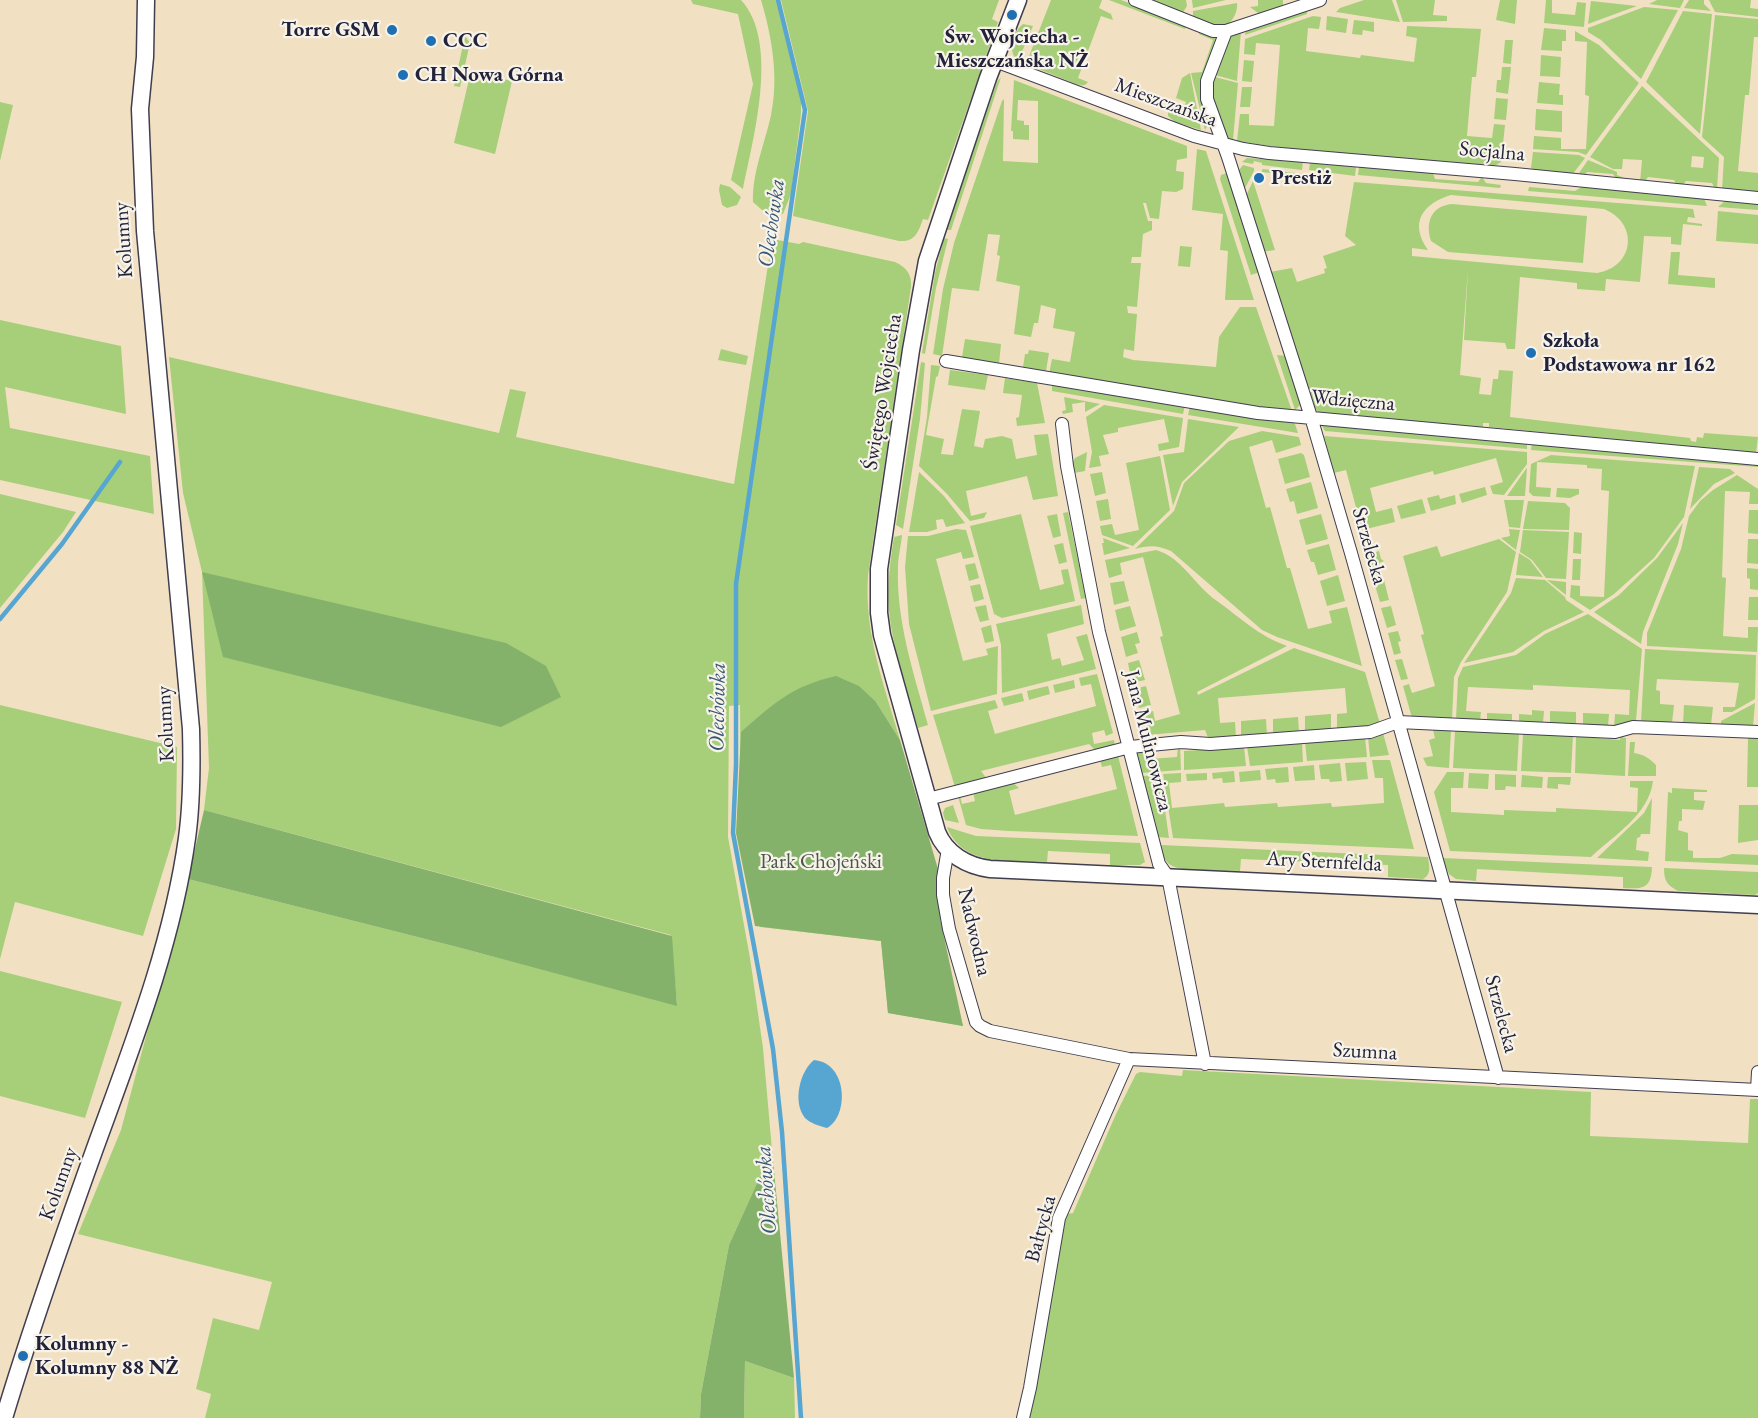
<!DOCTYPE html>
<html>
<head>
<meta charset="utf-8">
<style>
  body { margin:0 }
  canvas { display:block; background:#f1e0c2 }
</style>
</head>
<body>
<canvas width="1758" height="1418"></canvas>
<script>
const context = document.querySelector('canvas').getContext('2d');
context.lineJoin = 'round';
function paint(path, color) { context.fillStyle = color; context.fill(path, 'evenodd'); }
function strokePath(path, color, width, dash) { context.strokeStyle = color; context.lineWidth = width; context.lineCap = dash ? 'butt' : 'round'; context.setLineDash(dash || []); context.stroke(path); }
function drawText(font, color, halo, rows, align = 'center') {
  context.font = font + ' "EB Garamond",serif'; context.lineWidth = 4.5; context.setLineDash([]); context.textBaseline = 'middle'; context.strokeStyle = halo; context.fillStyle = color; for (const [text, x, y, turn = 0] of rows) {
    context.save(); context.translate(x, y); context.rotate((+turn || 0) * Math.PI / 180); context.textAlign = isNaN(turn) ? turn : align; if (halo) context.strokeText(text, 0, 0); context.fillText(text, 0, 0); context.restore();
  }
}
paint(new Path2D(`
  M691,0H741C780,42 753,139 743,189L731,180L753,84L738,14L693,4Z
  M761,0H776L801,100V114L791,194L783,214L762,210L753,202C752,173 765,143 771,115C779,77 772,37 761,0Z
  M781,0H999L992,19L998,22L928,220L923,219C918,233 915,242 899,241L793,216L808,111Z
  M1051,0H1102L1099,8L1111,14L1113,20L1101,16L1078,78L1088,82C1085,87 1081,85 1076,84L1026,64Z
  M1109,0H1121L1186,25L1185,29Z
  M1146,0H1186L1187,6L1182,14Z
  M1192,0H1226L1193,8Z
  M1258,0H1283V8L1262,16L1250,7L1258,6Z
  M1364,0H1392L1400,22L1336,12L1340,8Z
  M1396,0H1435L1433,15L1447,16V21L1403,22Z
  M1500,0H1517L1515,24L1496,20Z
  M1546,0H1552V13L1575,15L1577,2L1586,3L1584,27L1544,23Z
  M1657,0H1684L1680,8L1649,4Z
  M1689,0H1704V4L1711,11L1684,8Z
  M1709,0H1751L1750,8L1758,9V17L1715,12Z
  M1591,1L1637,6L1588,24Z
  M1237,3C1238,14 1230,28 1217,27C1210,26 1200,21 1193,18V11Z
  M1644,7L1678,10L1641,79L1601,40L1588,32V28Z
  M1307,10V14L1245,35L1246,29Z
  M1683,11L1712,14L1700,134L1646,82Z
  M1715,15L1758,19V37H1754L1749,95H1745L1738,171L1758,173V193L1722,190L1724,157L1702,137Z
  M1313,16L1321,17L1319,29L1308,28L1306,51L1360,58L1361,55L1414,62L1417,38L1406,36L1407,26L1481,29L1476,77H1472L1467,136L1492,138L1494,124L1505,125L1501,162L1496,165H1490C1405,158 1320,155 1237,141L1240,114H1249V125L1274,126L1280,45L1256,43L1255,55L1244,54L1245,39Z
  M1327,16L1348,19L1346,33L1326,30Z
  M1354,20L1374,22V32L1363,30L1362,35L1352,34Z
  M1023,24L1033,26L1018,61C1007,51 1012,33 1023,24Z
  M1544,28L1566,30V41H1562V51L1541,50Z
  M1199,31L1218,39L1209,123L1205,130L1191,73L1202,72L1213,40L1199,34Z
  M1241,31L1237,81L1215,75L1230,35Z
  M1575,31L1599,45L1639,83L1586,155L1578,152L1533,149L1534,136L1561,138V149H1586L1589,96L1585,95L1587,42L1575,41Z
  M465,36L470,43L460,87L454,86Z
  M1505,40H1513L1511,64L1503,63Z
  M1541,55L1561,57L1560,77L1540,76Z
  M1244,60L1254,61L1252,82L1242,81Z
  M1502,67H1511L1508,94L1496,92L1497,80H1501Z
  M471,71L512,81L495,154L454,143Z
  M1190,73L1201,130L1175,122L1168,116V111L1172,109L1182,113L1186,102L1176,98L1182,78Z
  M1001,77L951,230H946L997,82Z
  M1215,77L1238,83L1233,140L1225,137C1218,117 1206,98 1215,77Z
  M1014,80L1187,146V158L1177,160L1176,171L1184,172L1183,189L1176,192L1162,191L1159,219L1150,218L1146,203H1143L1148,221H1152V230L1143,234L1141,257H1132L1131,263H1141L1137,307L1127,306L1128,313L1137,314L1134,351L1124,349L1123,357L1133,360L1216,367L1219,337L1240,307H1256L1292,411L1276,410L1049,374L1052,359L1070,362L1075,332L1053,328L1056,309L1041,305L1038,323H1034L1031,337L1014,334L1020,286L996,281L1000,256L997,255L1000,235L988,234L979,291L952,288L942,356L933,354L943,289L954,243L1002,101L1004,99L1003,161L1038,163V101L1018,100L1017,120L1024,121V125H1029V140L1013,139V131H1011Z
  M1539,82L1560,84L1559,95H1563V105L1537,103Z
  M1642,86L1719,158L1717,189H1715L1712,183L1686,181L1682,186H1677L1674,180L1648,177L1644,183L1640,182L1642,160L1623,159L1622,169H1613L1590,157ZM1692,156L1704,157L1703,168L1691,167Z
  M1242,87H1252L1250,107H1240Z
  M1496,98L1508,99L1506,120L1494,119Z
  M0,102L13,105L0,161Z
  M1536,109L1562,111V132L1535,130Z
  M1197,149L1206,151L1254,300H1225L1228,251L1220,250L1223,214L1192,210Z
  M1533,152L1579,155L1585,158L1572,175L1539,172L1531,168Z
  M1247,158L1303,162L1302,170L1262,165V163L1254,161L1253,164L1242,162Z
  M1588,160L1617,172V175L1624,178L1617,180L1613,174L1587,172L1584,177L1577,176Z
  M1310,163L1356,167L1355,176L1309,170Z
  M1243,165L1254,168V171L1243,192L1239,170Z
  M1359,167L1433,173L1435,179L1478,182L1482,177L1486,183L1501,185L1500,188L1358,175Z
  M1263,169L1303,174L1302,176L1261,172Z
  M1227,173L1260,272L1251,275L1220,179L1221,175Z
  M1253,181L1275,250L1262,252L1245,198Z
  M1354,182L1693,209L1695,218L1688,217L1687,222L1702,224V226L1683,224L1681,245L1671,244V237L1644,236L1640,282L1606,279L1605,291L1577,289V283L1520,277L1515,349H1507L1505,343L1464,340L1468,269L1460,375L1481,378L1479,394L1491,395L1493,379H1498L1499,370L1513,371L1510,417L1690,438L1691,441L1696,442L1697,437L1703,438L1704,433L1758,437L1756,453L1489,427V423H1483V428L1318,412L1313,405L1270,272L1292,268L1297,282L1325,273L1324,269L1327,268L1323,256L1356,245L1345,236ZM1451,195L1604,209C1639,223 1635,267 1597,273L1412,256V248L1428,250C1409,223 1422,204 1451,195Z
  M720,184L730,187L741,197L737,205L727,208L722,205L719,190Z
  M1583,186L1704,198L1707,206L1528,191L1529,187L1575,191Z
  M1725,201L1758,203V210L1718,207Z
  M1452,204L1587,216L1583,263L1448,252L1431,241C1425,223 1431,206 1452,204Z
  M1718,211L1758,215V244L1716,241Z
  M944,238L948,239L936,288L925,354L922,353L935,273Z
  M772,239L799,244L803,242L895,262C906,267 912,274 911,287L868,575C864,634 884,684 900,740L876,702L904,813L963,1026L888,1013L881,941L760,927L741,837L740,705L729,706L728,837L750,958L763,1048L772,1150L729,1245L701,1394L700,1418H205L211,1394L196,1389L213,1318L259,1330L272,1282L78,1234L121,1130L188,879L461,948L677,1005L671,935L204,810L209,768L202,572L183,493L169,357L499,433L510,389L526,392L516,437L734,484Z
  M1180,246L1192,247L1190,267L1178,266Z
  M1671,252H1680L1678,275L1715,278V288L1668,284Z
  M0,320L121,346L126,414L5,387L10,428L150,456L154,514L0,480Z
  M965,339L1001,344L999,364L962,357Z
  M721,349L748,356L746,365L718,360Z
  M1029,350L1049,353L1046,371L1023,367L1025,354H1028Z
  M1277,355L1287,356L1301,404L1295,410Z
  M921,362L925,363L920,419L903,529L896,525Z
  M931,365L940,366L938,376L936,377L926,435L944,439L941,454L953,455L962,409L980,411L974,446L983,448L985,439L1002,436L1012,439L1016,459L1037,455L1034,435L1048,434L1058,496L1033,500L1027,476L966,491L971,516L987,512L984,518L970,521L947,494L919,466L927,417Z
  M950,370L988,375L985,390L948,385Z
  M1005,378L1037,383L1045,423L1017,426L1016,418L1019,417L1022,395L1003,393Z
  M1052,384L1185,405L1183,414L1052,391Z
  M1064,397L1100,404L1085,412V402L1072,404L1073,412L1063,414L1062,411L1066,410Z
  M1104,405L1183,418L1179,447L1159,451L1158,444L1169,442L1164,419L1118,428V432L1103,435L1109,454L1099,456L1101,466L1089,468L1092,452L1086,417Z
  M1190,406L1294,421L1298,433L1188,415Z
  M1188,419L1239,427L1182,482L1173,506L1163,455L1184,452Z
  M1321,424L1527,441V449L1325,431Z
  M1262,431L1299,437L1301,445L1276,453L1272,440L1249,447L1266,508L1270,507L1287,568H1290L1308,629L1332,623L1329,611L1347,607L1362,666L1277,637L1262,630L1171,551C1158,545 1148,545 1135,549L1174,511L1184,483L1229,441Z
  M1324,436L1527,452V464L1504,495L1493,494L1490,486L1503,482L1496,458L1434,475L1433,471L1370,488L1376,512L1392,508L1395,522L1362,530L1352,513L1357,511L1346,470L1334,473Z
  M1532,442L1758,462V467L1531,450Z
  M1087,452L1085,471L1074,473L1072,463L1075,458Z
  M1301,453L1304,455L1310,477L1285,484L1278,459Z
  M1551,455L1695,466L1684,517L1654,558L1614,594L1590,610L1570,597L1571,585L1580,586V596L1604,597L1609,491L1601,490L1602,469L1587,468V465L1537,462L1536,487L1551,488L1550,497L1533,496L1529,492L1531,464Z
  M1160,456L1170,510L1133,546L1102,535L1100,526L1112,524L1115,535L1139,530L1126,463Z
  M1699,467L1730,469L1735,473L1714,484L1690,509Z
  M1527,468L1525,496H1507L1526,469Z
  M919,472L944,496L965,523L946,527L943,519L936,520L937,529L927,532H909Z
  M1102,472L1106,493L1095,496L1090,474Z
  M1737,475L1758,489V504H1749L1750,492L1725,491L1722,577L1726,578L1723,636L1748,638V627H1758L1757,652L1647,646V633L1681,549L1689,516L1700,501L1713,490Z
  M1311,482L1318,508L1297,514L1294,501L1290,502L1286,489Z
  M1485,487L1487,495L1462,503L1459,494Z
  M1557,488L1579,489V494L1570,498L1556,497Z
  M0,494L76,512L63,532L0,608Z
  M1439,495L1440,499L1455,495L1456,504L1431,511L1427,498Z
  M1108,499L1111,519L1100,521L1096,501Z
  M1422,499L1426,513L1401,519L1397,506Z
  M1504,500H1524L1520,528L1509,527Z
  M1528,501L1565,503L1570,508L1569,530L1523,529Z
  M1749,510H1758V534L1748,533Z
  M1068,512L1086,598L1081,599L1063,513Z
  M1021,514L1040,590L1064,584L1061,570L1068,569L1075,601L1002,618L994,614L970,526Z
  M1057,514L1061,536L1053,538L1047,516Z
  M1321,514L1328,539L1306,545L1299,520Z
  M1683,523L1678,544L1643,632L1641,644L1594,612L1619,595L1657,558Z
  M956,529L966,530L974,557L963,559L961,552L936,559L963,661L988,655L986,649L998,646L997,694L931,711L909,624L905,567L908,536H928Z
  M1509,529L1520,530L1516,550L1501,538L1510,536Z
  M1523,530L1569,532L1566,579L1546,578L1532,560L1520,552Z
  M1574,532L1582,533L1581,554L1573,553Z
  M902,535C901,546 898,557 898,567C896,621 914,674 928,725L918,728C907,690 893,651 889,611C887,586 890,562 894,537Z
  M1103,538L1130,548L1104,555L1102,543H1104Z
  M1499,539L1516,552L1507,592L1461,662L1454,677L1452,719L1412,718L1403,686L1409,684L1412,693L1435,686L1421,635L1424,634L1403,556L1437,546L1441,557Z
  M1748,539H1758V564L1747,563Z
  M1063,543L1067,562L1059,564L1054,545Z
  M1329,544L1336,570L1318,575L1314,562H1311L1307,550Z
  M1156,550C1183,558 1194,585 1217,601C1241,618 1257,635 1287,646L1197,692L1198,695L1294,648L1365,672L1380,724L1373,727L1337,729V714L1347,713L1345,688L1218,698L1220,723L1235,722L1236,737L1209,740L1205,730L1147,735L1141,714L1153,711L1155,721L1180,714L1160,637L1163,636L1143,557L1120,563L1122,574L1109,578L1105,560Z
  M1379,551L1381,559L1384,561L1379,563L1382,574L1373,576L1367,555Z
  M1519,553L1530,560L1543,577L1516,575Z
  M1573,559H1581L1580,580H1572Z
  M975,563L979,578L969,581L965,565Z
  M1747,568L1758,569V590L1750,589V579L1747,578Z
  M1338,575L1345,601L1327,606L1320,581Z
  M1516,578L1545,580L1565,597L1566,600L1584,612L1544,631L1513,652L1464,663L1511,593Z
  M1384,580L1389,600L1380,602L1374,582Z
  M1547,580L1566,582V595Z
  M1124,581L1129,601L1114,605L1110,583Z
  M980,584L984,599L974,602L970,586Z
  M1749,597H1758V620H1748Z
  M986,605L989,620L980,622L975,607Z
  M1081,605L1084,624L1047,634L1052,660L1060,658L1062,666L1084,660L1076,637L1087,634L1096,669L1002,693L1001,645L996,624Z
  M1130,606L1136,626L1120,631L1115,610Z
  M1391,606L1396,625L1387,628L1381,608Z
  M1588,614L1642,649L1636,721L1614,727L1615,714L1629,715L1630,690L1533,685V690L1468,687L1466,711L1481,712L1480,721L1456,719L1458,678L1463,667L1516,655L1545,634Z
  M991,625L994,641L985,643L981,628Z
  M1398,631L1401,641L1398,642L1401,653L1394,655L1388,633Z
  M1137,632L1140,643L1135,644L1138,653L1126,657L1121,637Z
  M1645,649L1756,655L1755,699L1732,712H1723V707H1735L1739,683L1657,679L1656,690L1660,691V704L1674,705L1672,723L1641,722Z
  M1402,659L1408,679L1401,680L1395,660Z
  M1139,660L1145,680L1132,683L1128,663Z
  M1097,674L1113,733L1106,736L1104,730L1092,733L1094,744L1114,740L1115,746L1096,751L1089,744L981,771L987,779L955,787L933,715L995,700L998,708L988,711L995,734L1096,706L1091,684L1081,686L1079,678Z
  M1074,680L1075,688L1055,693L1053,685Z
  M1048,686L1050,694L1029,700L1027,691Z
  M1146,686L1151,705L1139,708L1134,689Z
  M1022,693L1024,701L1004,706L1001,698Z
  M1755,703L1753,727L1721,726V721Z
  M0,705L177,747L176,829L143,936L15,902L0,959Z
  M1684,705L1713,707L1711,725L1683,724Z
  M1532,710L1544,711L1543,723L1519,722V714L1532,715Z
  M1550,711L1576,712V724L1550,723Z
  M1487,713L1512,714V721L1487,720Z
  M1583,713L1609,714L1608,726L1583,725Z
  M1331,714V730L1305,732V716Z
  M1298,717L1299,732L1273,734V719Z
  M1266,719L1267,735L1241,737V721Z
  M1433,730L1451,731L1449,768L1427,766L1423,758L1433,756L1429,740L1435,738Z
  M1455,731L1519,734L1517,771L1453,768Z
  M1383,733L1389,755L1370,757L1368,737Z
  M1684,733L1758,736V787H1747L1748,738L1684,735Z
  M1523,734L1573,735L1571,773L1521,771Z
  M1576,736L1620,740V737L1626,738L1625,776L1575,773Z
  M1365,737L1367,757L1307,761L1305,742Z
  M1302,742L1303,762L1250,766L1247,746Z
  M1630,742H1635L1634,753C1645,755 1649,758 1656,765V776H1628Z
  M1178,746H1180L1181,770L1142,773L1136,750L1148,748L1149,759L1177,757Z
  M1244,747L1246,766L1184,770V751Z
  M1116,755L1118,756L1138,836L1009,831L981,829L966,825L958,796H960L962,804L975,801L973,792L1012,782L1019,788L1009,791L1015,815L1117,789L1111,765L1102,767L1100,759Z
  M1372,760H1390L1414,849L1173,838L1163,774L1181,773V782L1169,783L1172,808L1224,803L1225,807L1277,803L1278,807L1331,803L1332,807L1384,803L1383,778H1375Z
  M1366,762L1368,779L1347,781L1345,763Z
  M1340,763L1342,781L1330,782L1329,779H1321L1319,765Z
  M1314,765L1315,780L1295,781L1293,767Z
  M1288,767L1289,782L1276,783L1275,779L1267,780L1265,769Z
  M1260,770L1261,780L1240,782L1239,772Z
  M1234,771L1235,782L1223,783L1222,778L1213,779L1212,773Z
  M1447,772H1464L1463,788H1451V812L1504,815V810L1556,812V808L1637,812L1638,788L1630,787V781H1653C1649,815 1613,836 1591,857L1450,851L1434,792Z
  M1207,773V780L1187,781L1186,774Z
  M1469,773L1489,774L1488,789L1468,788Z
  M1495,774L1516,775V787L1506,786L1505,790H1495Z
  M1160,775L1169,838L1158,837L1143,776Z
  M1522,775L1543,777L1542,788L1521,787Z
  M1548,777H1571L1570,785L1558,784V789L1547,788Z
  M1672,788L1707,790V792H1694V800L1705,801L1703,810L1682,809V821H1679L1678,830L1688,833V850L1693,851V858H1720L1732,854L1758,855V865L1665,861L1668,792L1672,793Z
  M1652,798L1650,834H1641L1640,837L1637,838L1636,850L1649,852L1648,861L1597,858L1644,813Z
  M953,805L959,823L945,820L943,813L945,808Z
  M1739,805H1758V840L1738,843Z
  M947,827L976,836L1140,843L1145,862L1140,865H1110V854L1048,851L1047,862C1012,860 963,868 947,827Z
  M1161,845L1428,857C1429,866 1432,874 1423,879L1388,877V865L1241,859L1240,871C1223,870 1179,874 1168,863C1163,858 1162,851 1161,845Z
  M1442,858L1652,867C1651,889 1643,889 1623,888V877L1477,869L1476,881L1456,879L1449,874Z
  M1664,868L1758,872V893L1755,895L1678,891C1667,885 1664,881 1664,868Z
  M0,971L122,1002L85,1118L0,1096Z
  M1183,1070L1591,1092L1590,1136L1748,1143L1750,1099H1758V1418H1029C1046,1351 1051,1281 1067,1214L1073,1213L1116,1114L1136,1074L1140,1072L1182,1076Z
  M745,1361L794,1378L795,1418H744Z`), '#a7cf7a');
paint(new Path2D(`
  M202,572L506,643L546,666L561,697L501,727L223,657Z
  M836,676L859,686L876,702L900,740L938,869L940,918L963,1026L888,1013L881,941L755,926L736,833L741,732C774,703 792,686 836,676Z
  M204,810L672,936L677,1006L461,948L188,879Z
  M772,1150L794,1378L745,1361L744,1418H700L701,1394L729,1245Z`), '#85b26a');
paint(new Path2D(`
  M814,1060C848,1063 849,1116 827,1128C819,1126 810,1123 805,1118C792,1102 800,1071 814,1060Z`), '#57a6d1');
strokePath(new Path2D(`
  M778,0L805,110L736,584V765L733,833L773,1049L782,1132L801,1418
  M0,619L62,544L120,462`), '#57a6d1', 4.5);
const minor = new Path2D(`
  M1135,0L1213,31H1226L1320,0
  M1226,31L1207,81V99L1228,157L1311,417L1351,553L1498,1078
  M995,61L1194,136L1243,149L1269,153L1515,174L1758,198
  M946,361L1258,413L1758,459
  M1062,424L1067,466L1099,632L1159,864L1168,877L1205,1064
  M928,799L1130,747L1181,742L1210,744L1370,732L1398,722L1615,732L1633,727L1758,732
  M948,849L943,878V895L949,929L976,1022L980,1026L990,1031L1129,1059L1758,1090
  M1757,1090L1758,1072
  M1023,1418L1030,1388L1059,1218L1129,1059`);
const tertiary = new Path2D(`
  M1018,0L988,78L927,261L911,350L879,569V613L882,635L937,832C946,854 967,866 990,869L1758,905
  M4,1418C31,1328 62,1240 94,1151C131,1049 172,946 187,838C192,802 192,766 191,729L145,231L140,109L145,57L146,0`);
strokePath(minor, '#413e4f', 14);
strokePath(tertiary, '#413e4f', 19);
strokePath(minor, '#fff', 12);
strokePath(tertiary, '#fff', 16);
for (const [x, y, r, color] of [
  [1012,15,6,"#1f6fb2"],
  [392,30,6,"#1f6fb2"],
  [431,41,6,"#1f6fb2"],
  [403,75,6,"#1f6fb2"],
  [1259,178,6,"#1f6fb2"],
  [1531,353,6,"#1f6fb2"],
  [23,1356,6,"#1f6fb2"]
]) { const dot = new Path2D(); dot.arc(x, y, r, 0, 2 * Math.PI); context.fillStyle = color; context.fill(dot); strokePath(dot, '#f7f3e8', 2); }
drawText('bold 21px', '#22223b', '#f7f3e8', [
  ["Torre GSM",380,30,"right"],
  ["Św. Wojciecha -",1012,37,"center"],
  ["Mieszczańska NŻ",1012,61,"center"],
  ["CCC",443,41],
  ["CH Nowa Górna",415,75],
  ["Prestiż",1271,178],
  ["Szkoła",1543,341],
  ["Podstawowa nr 162",1543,365],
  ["Kolumny -",35,1344],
  ["Kolumny 88 NŻ",35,1368]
], 'left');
drawText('21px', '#22223b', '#f7f3e8', [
  ["Mieszczańska",1166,103,20],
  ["Socjalna",1492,152,5],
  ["Kolumny",124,240,-94],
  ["Świętego Wojciecha",883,392,-81],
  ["Wdzięczna",1353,401,5],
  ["Strzelecka",1369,546,74],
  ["Kolumny",166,724,-93],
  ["Jana Mulinowicza",1148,741,76],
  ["Ary Sternfelda",1324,862,3],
  ["Nadwodna",974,932,77],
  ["Strzelecka",1501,1014,75],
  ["Szumna",1365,1052,3],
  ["Kolumny",59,1184,-70],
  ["Bałtycka",1041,1229,-75]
]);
drawText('21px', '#4a564e', '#f7f3e8', [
  ["Park Chojeński",821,862]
]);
drawText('italic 22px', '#375777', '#f7f3e8', [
  ["Olechówka",772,223,-82],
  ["Olechówka",718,707,-89],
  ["Olechówka",767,1190,-94]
]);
</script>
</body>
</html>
